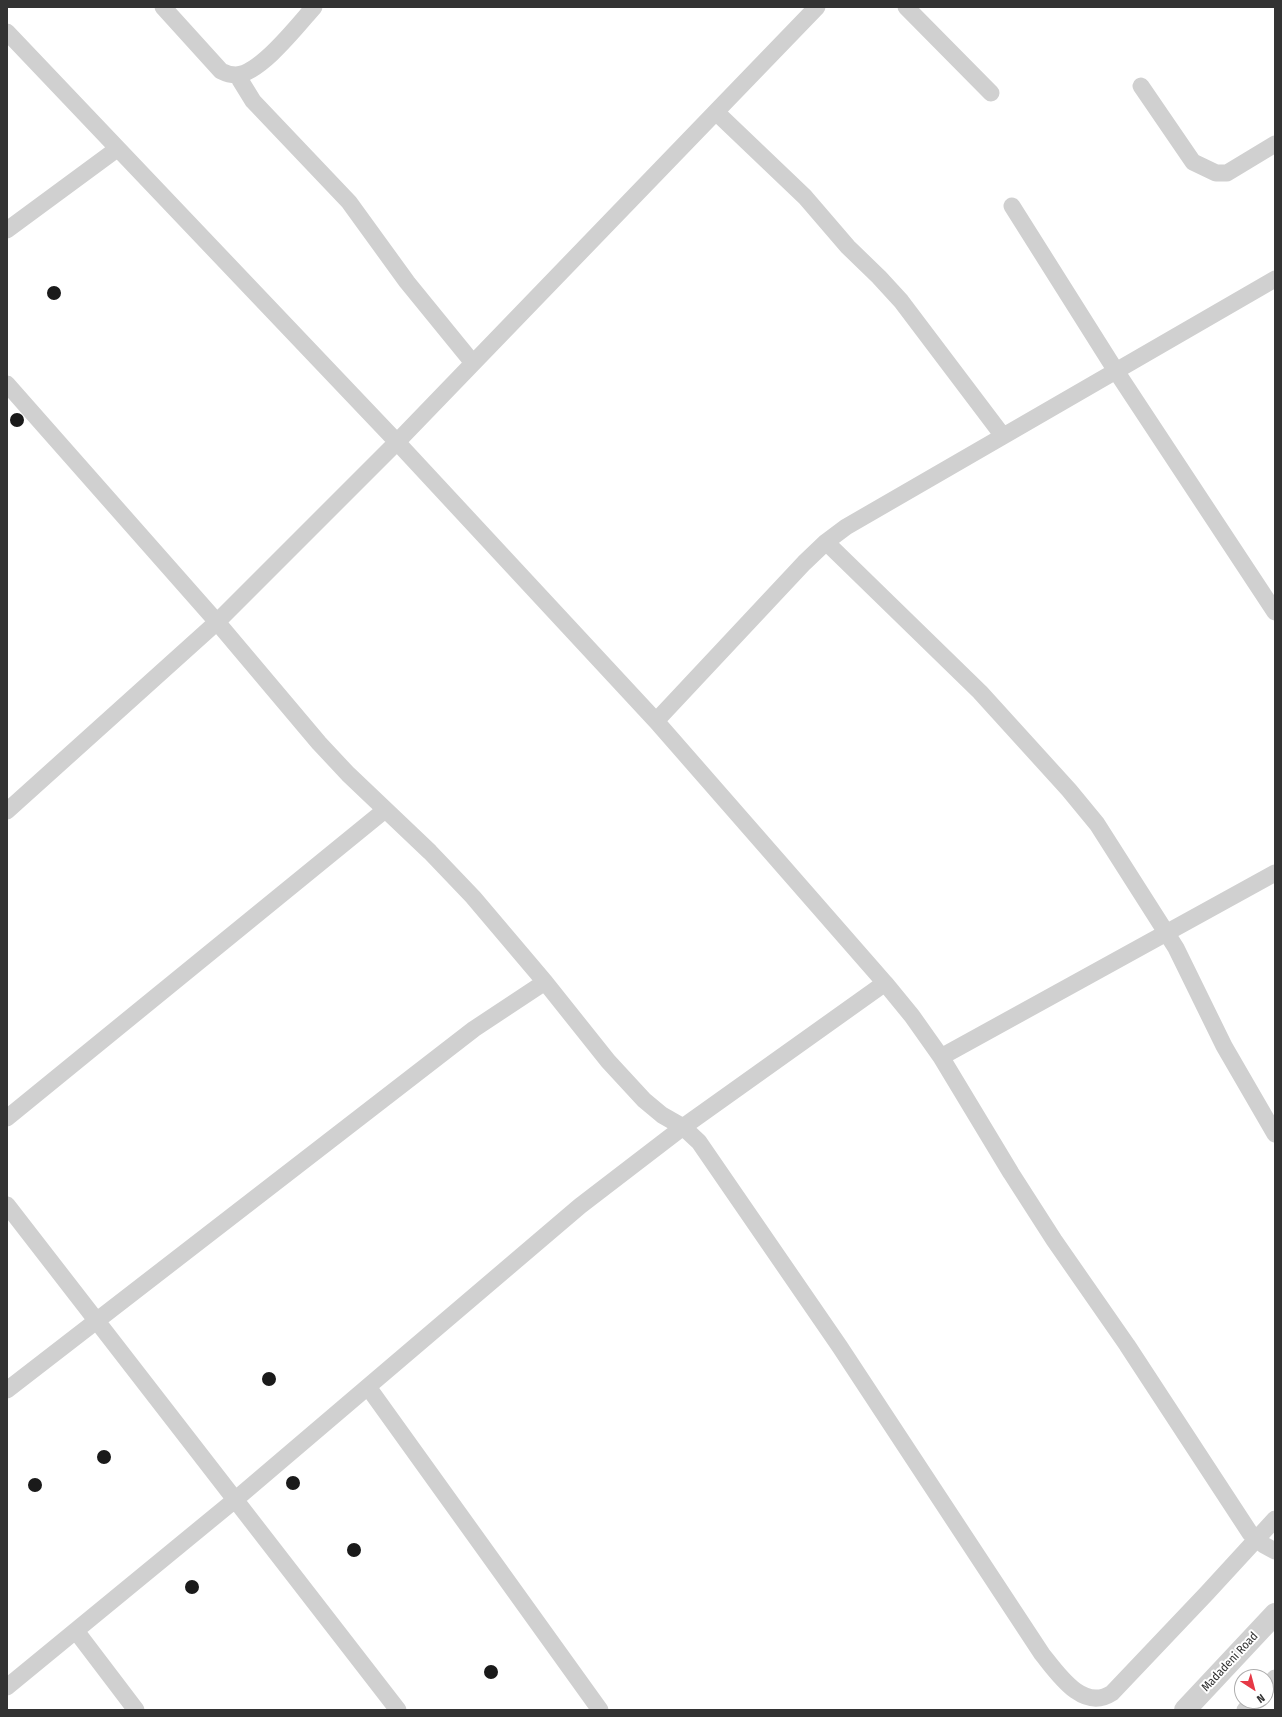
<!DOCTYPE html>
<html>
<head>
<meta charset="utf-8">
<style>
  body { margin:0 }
  #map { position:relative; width:1282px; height:1717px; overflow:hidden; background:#fff; font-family:"Fira Sans Condensed",sans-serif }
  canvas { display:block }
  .frame { position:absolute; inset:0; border:8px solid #333; pointer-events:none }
  .north { position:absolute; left:1234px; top:1669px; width:40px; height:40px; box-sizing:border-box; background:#fff; border:1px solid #adadad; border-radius:50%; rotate:144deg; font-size:11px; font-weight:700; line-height:16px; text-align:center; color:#333 }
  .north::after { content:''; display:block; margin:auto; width:14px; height:18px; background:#e63946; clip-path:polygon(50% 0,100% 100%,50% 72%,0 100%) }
</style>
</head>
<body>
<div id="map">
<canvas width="1282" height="1717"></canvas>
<div class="frame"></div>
<div class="north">N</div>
</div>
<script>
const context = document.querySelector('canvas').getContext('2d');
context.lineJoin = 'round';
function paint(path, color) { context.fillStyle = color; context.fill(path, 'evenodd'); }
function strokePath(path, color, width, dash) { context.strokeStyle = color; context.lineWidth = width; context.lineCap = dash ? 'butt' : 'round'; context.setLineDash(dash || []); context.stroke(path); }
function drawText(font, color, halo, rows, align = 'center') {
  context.font = font + ' "Fira Sans Condensed",sans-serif'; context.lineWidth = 4; context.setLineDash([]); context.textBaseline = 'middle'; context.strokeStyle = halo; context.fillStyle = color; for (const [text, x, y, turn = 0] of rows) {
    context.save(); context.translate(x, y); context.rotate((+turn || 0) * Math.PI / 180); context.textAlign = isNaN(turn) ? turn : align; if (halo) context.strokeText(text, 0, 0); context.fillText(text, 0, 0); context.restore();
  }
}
paint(new Path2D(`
  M47 293a7 7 0 1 1 14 0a7 7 0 1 1-14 0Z
  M10 420a7 7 0 1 1 14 0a7 7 0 1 1-14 0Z
  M262 1379a7 7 0 1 1 14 0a7 7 0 1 1-14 0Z
  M97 1457a7 7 0 1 1 14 0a7 7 0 1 1-14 0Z
  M286 1483a7 7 0 1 1 14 0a7 7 0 1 1-14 0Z
  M28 1485a7 7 0 1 1 14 0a7 7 0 1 1-14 0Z
  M347 1550a7 7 0 1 1 14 0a7 7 0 1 1-14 0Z
  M185 1587a7 7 0 1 1 14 0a7 7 0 1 1-14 0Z
  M484 1672a7 7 0 1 1 14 0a7 7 0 1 1-14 0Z`), '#1a1a1a');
strokePath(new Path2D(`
  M163,7L221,71C225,73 230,75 236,75C260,74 298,25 314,7
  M906,7L991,93
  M7,32L397,442L656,721L885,983L912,1016L941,1057L1011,1173L1054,1240L1127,1345L1250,1533L1264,1545L1275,1551
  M237,75L253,101L349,202L407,282L473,363
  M1141,86L1193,162L1216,173H1227L1275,144
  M716,112L805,197L848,247L879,277L901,301L1003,436
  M1012,206L1116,371L1275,612
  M7,230L117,149
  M7,384L217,622L319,743L348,774L430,852L473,897L545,982L608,1061L644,1100L662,1115L683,1127L699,1142L840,1347L1042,1654C1058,1674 1083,1712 1112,1693L1207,1593L1275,1519
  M826,542L980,692L1069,790L1097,824L1176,948L1224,1046L1275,1134
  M656,721L804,563L826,542L846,527L1275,279
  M7,811L217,622L397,442L817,7
  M941,1057L1275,873
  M7,1118L385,810
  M7,1205L398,1710
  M368,1387L600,1710
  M7,1390L474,1029L545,982
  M76,1631L136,1710
  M7,1687L236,1499L580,1206L683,1127L885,983
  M1266,1688L1275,1678
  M1245,1710L1254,1701`), '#d0d0d0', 17);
strokePath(new Path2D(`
  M1185,1710L1275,1614`), '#d0d0d0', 22);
drawText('12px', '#333', '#fff', [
  ["Madadeni Road",1230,1662,-47]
]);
</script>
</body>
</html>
